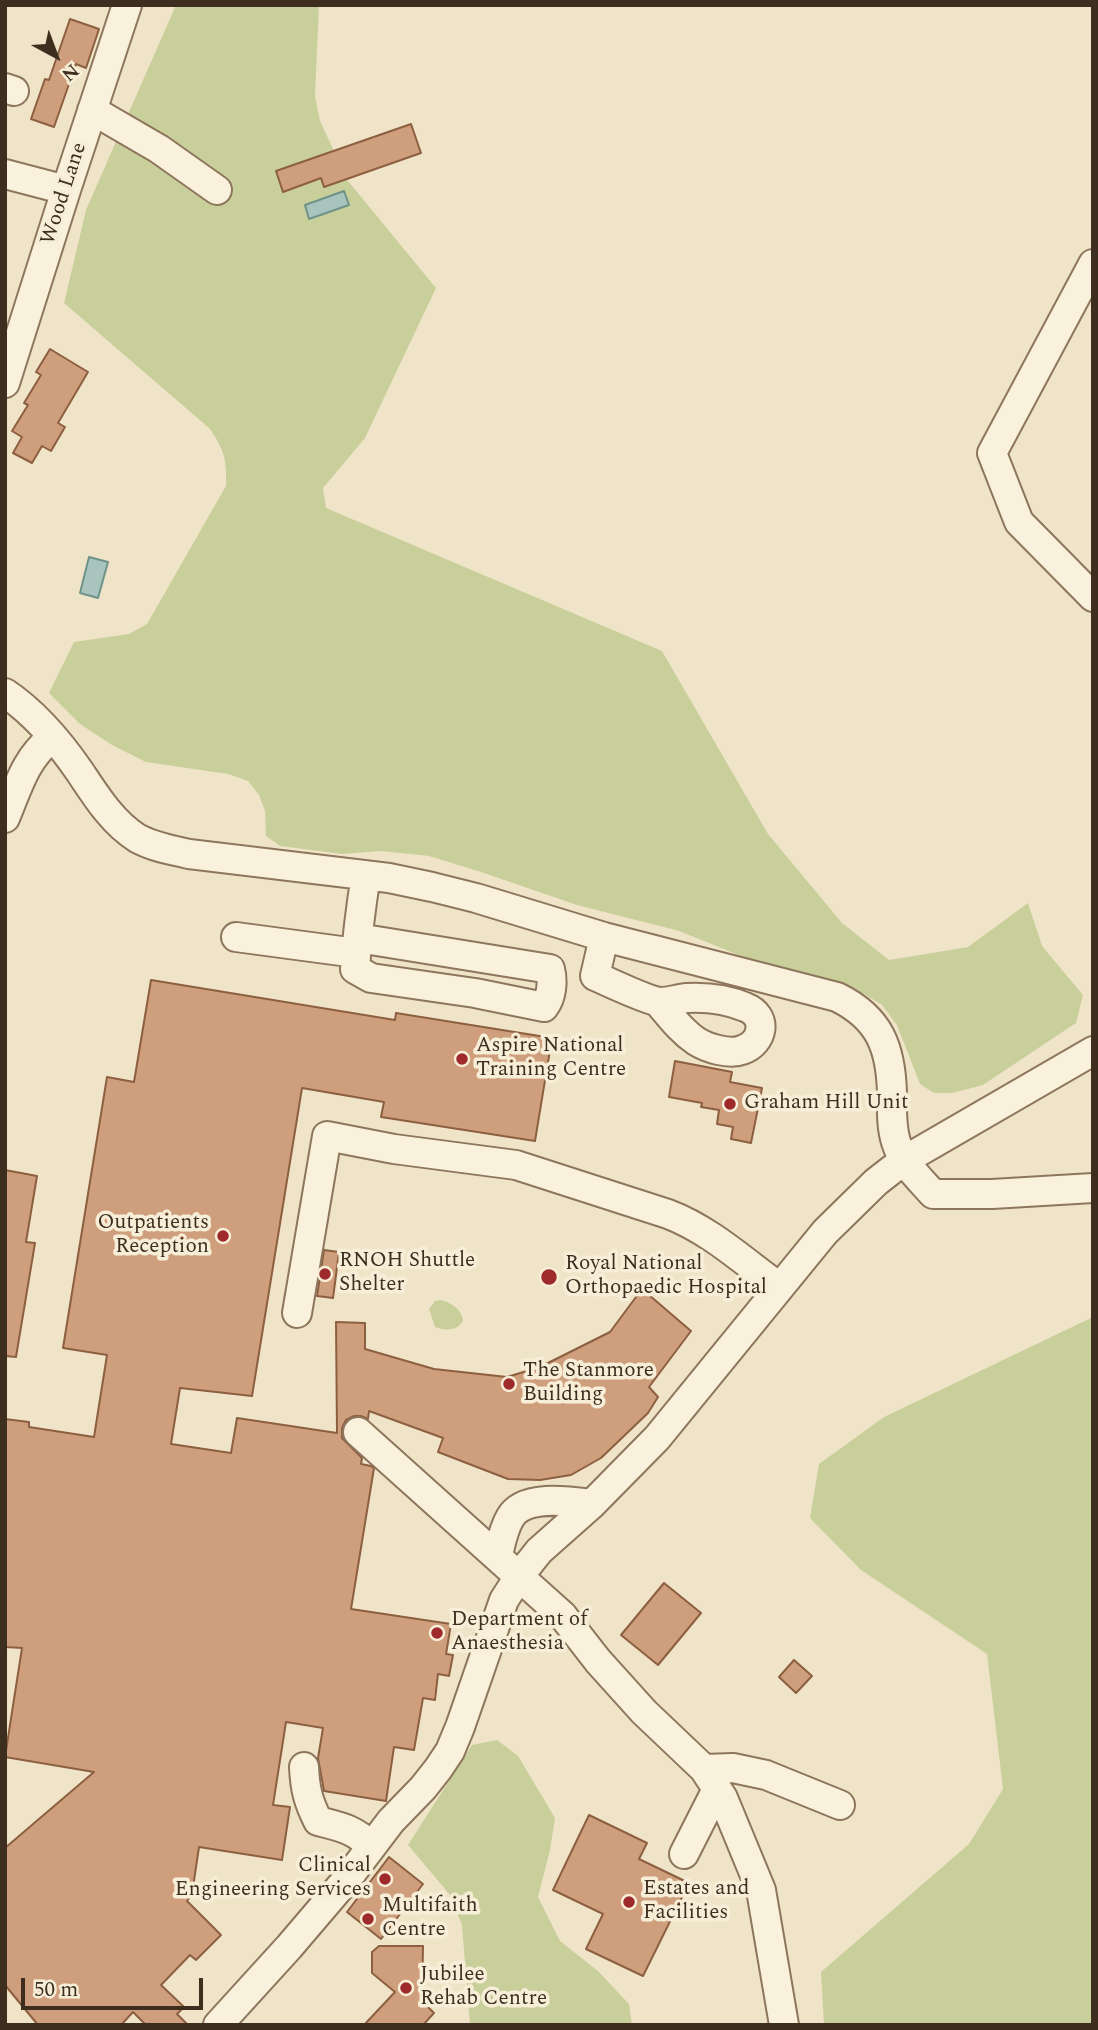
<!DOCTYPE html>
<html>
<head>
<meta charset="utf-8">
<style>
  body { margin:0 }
  #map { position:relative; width:1098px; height:2030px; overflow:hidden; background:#f0e4c8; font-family:Spectral,serif }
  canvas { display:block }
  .frame { position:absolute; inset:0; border:7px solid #3d2e20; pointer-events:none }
  .north { position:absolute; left:21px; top:21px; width:70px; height:70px; -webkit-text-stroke:5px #f7eed8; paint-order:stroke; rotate:139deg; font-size:19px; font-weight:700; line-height:28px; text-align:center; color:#3d2e20 }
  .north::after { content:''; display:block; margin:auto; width:24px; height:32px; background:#3d2e20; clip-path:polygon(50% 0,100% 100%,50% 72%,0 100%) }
  .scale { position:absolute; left:21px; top:1978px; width:182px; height:32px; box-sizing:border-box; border:4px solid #3d2e20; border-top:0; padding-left:9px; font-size:21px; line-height:24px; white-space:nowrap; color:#3d2e20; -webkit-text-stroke:5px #f7eed8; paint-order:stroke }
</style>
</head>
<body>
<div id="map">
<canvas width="1098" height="2030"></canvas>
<div class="frame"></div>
<div class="north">N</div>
<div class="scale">50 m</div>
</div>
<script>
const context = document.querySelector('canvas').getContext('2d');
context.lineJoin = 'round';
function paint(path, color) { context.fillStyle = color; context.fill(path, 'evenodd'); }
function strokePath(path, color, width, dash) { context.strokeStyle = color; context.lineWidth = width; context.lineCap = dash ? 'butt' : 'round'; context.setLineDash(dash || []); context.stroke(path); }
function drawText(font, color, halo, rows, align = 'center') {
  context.font = font + ' Spectral,serif'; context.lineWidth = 7; context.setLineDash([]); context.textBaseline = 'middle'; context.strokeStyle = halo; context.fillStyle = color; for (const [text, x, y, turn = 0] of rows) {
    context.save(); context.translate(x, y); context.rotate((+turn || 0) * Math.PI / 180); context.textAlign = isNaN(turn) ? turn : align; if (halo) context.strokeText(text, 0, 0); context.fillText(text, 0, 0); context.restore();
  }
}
paint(new Path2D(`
  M176,5H319L315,96L320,121L348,181L436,288L365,438L323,488L326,508L662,651L768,834L842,923L889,960L968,947L1028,903L1042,946L1083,995L1076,1023L983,1085L952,1093H934L920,1084L897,1025L882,1005L864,994L771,968L679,931L577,905L481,872L429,856L381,851L342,854L280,846L266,836L265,811L259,795L248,781L228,774L146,762L112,745L80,724L49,693L74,642L129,634L147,624L226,486C227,459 224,449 209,428L64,303L86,210Z
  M441,1300C452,1303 461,1309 463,1320C459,1331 445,1331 435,1327L429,1309L435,1301Z
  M1093,1317V2025H824L821,1972L969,1844L1003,1789L987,1654L861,1570L810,1518L819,1464L884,1417Z
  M497,1740L518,1756L555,1818L550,1850L538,1897L560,1941L598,1971L629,2004L632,2025H470L462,1925L450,1895L408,1845L472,1745Z`), '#c9cf9b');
const water = new Path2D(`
  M344,191L349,205L309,219L305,205Z
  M89,557L108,562L98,598L80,593Z`);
paint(water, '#a9c4bc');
strokePath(water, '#6f938a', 2);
const building = new Path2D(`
  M70,19L99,29L86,68L76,64L54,127L31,119L45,79L49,80Z
  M411,124L421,153L324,187L321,178L283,192L276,171Z
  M50,349L88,372L58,423L65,427L51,451L42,446L32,463L13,453L22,437L12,431L28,405L24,403L41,375L36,372Z
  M151,980L395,1020L396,1013L552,1038L535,1141L381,1117L384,1102L302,1088L252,1396L180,1388L171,1444L231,1453L237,1418L337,1433L336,1322L365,1323V1349L434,1369L507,1377L540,1367L610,1332L642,1289L691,1331L649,1387L658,1397L648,1413L601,1458L571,1475L540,1480L508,1479L438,1452L443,1438L369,1411L368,1419L361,1416H354L346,1420L342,1428V1438L362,1458L361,1464L371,1466L374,1468L351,1609L451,1624L446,1654L453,1655L449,1676L438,1674L435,1700L423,1698L414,1750L394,1747L386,1801L324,1791L318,1758L323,1728L286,1722L273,1805L290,1807L282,1860L199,1847L192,1894L187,1901L221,1935L196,1960L190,1955L161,1985L184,2007L177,2014L188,2025H146L133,2012L121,2025H38L5,1985V1848L94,1772L5,1757L22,1648L5,1647V1419L29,1422V1427L94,1437L107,1355L63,1348L107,1077L134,1082Z
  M675,1061L732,1072L730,1082L762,1088L751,1143L731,1139L733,1127L717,1124L719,1110L701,1107L702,1103L669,1097Z
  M5,1170L37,1176L26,1242L35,1243L16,1357L5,1356Z
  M324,1250L339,1252L333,1298L317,1296Z
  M664,1583L701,1613L658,1665L621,1635Z
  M794,1660L812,1676L796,1693L779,1677Z
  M589,1815L647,1843L639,1859L689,1883L643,1976L586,1949L603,1914L553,1890Z
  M389,1857L423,1884L381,1939L347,1912Z
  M379,1946H423L422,2001L434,2013L423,2025H364L395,1992L372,1973V1952Z`);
paint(building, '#cf9f7d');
strokePath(building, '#8d5f41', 2);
const minor = new Path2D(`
  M5,88L14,91
  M92,110L159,149L217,190
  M5,174L66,190
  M1093,264L992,453L1019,522L1093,597
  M5,383L66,190L127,5
  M5,693C35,713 60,743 80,772C96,796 112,822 137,838C153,847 172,850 189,854L389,878L432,887L476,898L604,937L837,997C880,1018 891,1048 892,1094C892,1109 891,1126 896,1142C903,1164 918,1177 933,1194H992L1093,1188
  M5,818C19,785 24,761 52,737
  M236,937L356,953
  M604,937L595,976C608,982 649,1001 660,1002C669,1002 678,999 687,998C706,997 728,1000 745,1007C769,1016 763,1043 742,1050C729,1055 707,1048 696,1041C681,1031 670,1016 658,1002
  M358,938L550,969C553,981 552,997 544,1007L475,993L371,978L355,969C357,937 361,906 366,875
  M297,1313L327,1136L394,1149L516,1165L668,1214C710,1230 743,1261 779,1287
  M358,1432L563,1616L598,1661L644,1712L704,1769L723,1798L761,1890L784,2025
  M498,1555C501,1543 503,1530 510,1518C523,1494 569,1501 592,1504
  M304,1767C305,1789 308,1801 318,1821C341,1827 354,1829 371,1846
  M704,1769L733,1768L766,1775L840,1805
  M684,1854L717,1789
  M218,2025L289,1947L347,1879L391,1821L423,1788L438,1769L450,1751L460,1727L504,1600L520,1575L539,1551L592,1504L657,1438L825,1232L876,1182L903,1161L1093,1051`);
strokePath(minor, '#8d765c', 32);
strokePath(minor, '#faf1dc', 28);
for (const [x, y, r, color] of [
  [462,1059,7,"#9e2a2b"],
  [730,1104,7,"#9e2a2b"],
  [223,1236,7,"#9e2a2b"],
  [325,1274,7,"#9e2a2b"],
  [549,1277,9,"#9e2a2b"],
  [509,1384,7,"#9e2a2b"],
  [437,1633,7,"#9e2a2b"],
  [385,1879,7,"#9e2a2b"],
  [629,1902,7,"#9e2a2b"],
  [368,1919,7,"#9e2a2b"],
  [406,1988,7,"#9e2a2b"]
]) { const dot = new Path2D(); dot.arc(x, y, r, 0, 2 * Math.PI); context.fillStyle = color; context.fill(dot); strokePath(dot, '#f7eed8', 2.5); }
drawText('21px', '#3d2e20', '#f7eed8', [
  ["Wood Lane",65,194,-72]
]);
drawText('21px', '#3d2e20', '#f7eed8', [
  ["Aspire National",476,1047],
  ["Training Centre",476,1071],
  ["Graham Hill Unit",744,1104],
  ["Outpatients",209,1224,"right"],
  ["Reception",209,1248,"right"],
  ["RNOH Shuttle",339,1262],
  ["Shelter",339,1286],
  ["Royal National",565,1265],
  ["Orthopaedic Hospital",565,1289],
  ["The Stanmore",523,1372],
  ["Building",523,1396],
  ["Department of",451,1621],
  ["Anaesthesia",451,1645],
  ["Clinical",371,1867,"right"],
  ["Engineering Services",371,1891,"right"],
  ["Estates and",643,1890],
  ["Facilities",643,1914],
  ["Multifaith",382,1907],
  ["Centre",382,1931],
  ["Jubilee",420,1976],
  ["Rehab Centre",420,2000]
], 'left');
</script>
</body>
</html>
